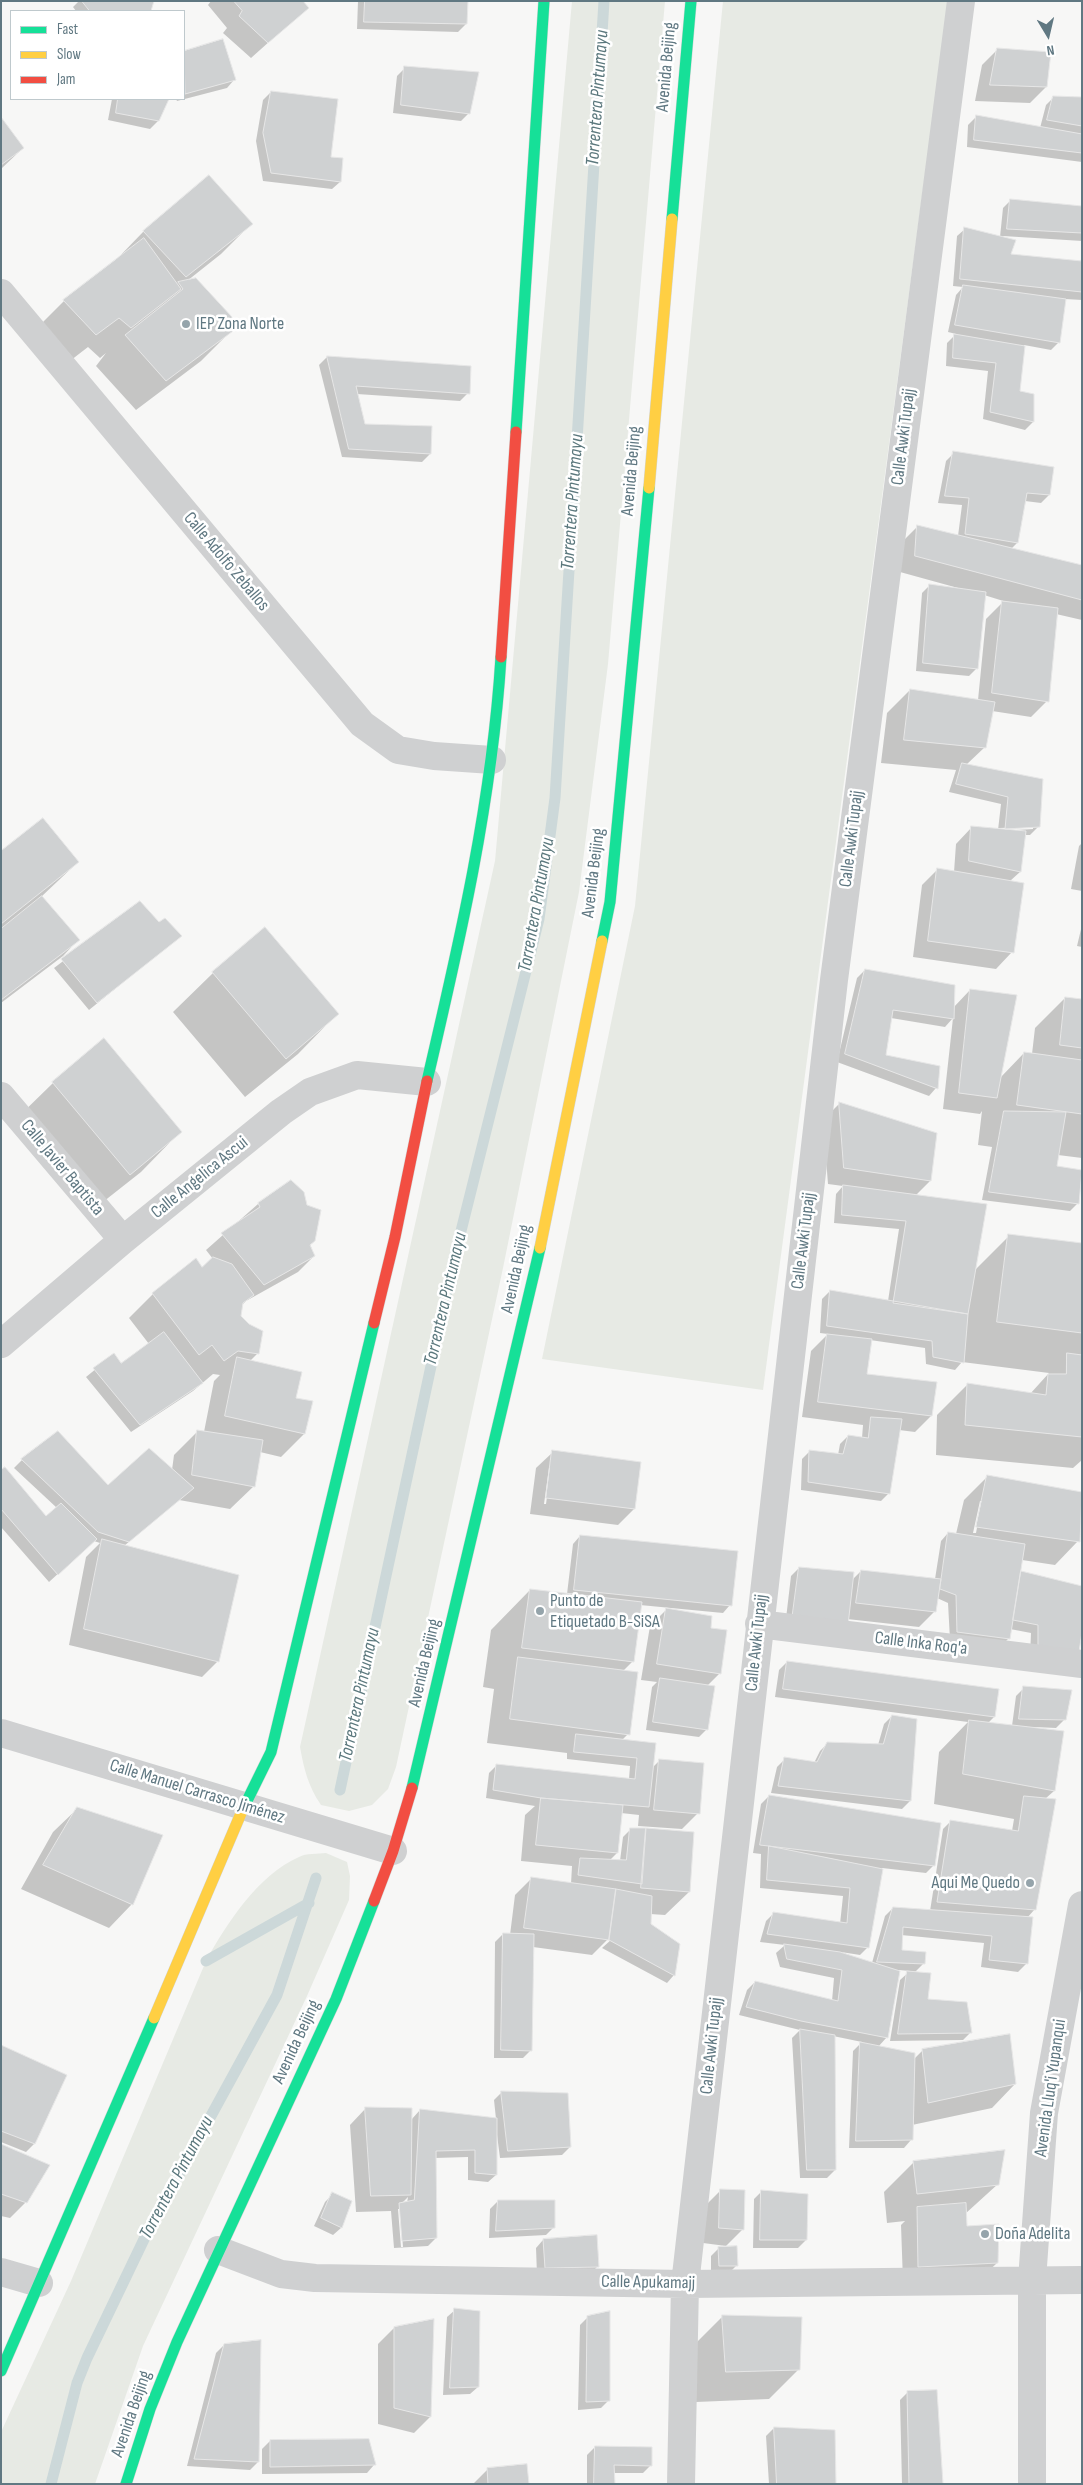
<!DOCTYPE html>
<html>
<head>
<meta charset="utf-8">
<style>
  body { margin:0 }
  #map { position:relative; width:1083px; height:2485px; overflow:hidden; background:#f7f7f6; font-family:"Sofia Sans Condensed",sans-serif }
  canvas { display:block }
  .frame { position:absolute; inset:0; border:2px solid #607882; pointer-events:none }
  .legend { position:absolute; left:10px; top:10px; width:175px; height:90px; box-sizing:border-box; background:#fff; border:1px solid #bfc9cd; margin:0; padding:6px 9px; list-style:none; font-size:15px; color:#607882 }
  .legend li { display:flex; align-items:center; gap:10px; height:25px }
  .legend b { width:25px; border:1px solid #bfc9cd }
  .north { position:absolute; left:1023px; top:10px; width:50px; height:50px; -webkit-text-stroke:4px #fff; paint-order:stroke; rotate:171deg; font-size:14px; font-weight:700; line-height:20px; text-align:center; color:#607882 }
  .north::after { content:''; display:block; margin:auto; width:18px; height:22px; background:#607882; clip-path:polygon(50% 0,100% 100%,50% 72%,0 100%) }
</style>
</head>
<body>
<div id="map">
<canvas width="1083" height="2485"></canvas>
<div class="frame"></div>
<ul class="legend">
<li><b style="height:6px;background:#16e098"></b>Fast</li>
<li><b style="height:6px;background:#ffcf43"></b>Slow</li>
<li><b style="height:6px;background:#f24e42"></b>Jam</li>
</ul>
<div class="north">N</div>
</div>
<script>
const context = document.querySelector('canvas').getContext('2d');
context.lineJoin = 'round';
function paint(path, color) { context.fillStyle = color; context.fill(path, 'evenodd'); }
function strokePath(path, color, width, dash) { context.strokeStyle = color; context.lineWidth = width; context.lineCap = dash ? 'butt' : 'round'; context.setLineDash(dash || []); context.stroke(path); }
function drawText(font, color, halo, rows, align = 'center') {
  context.font = font + ' "Sofia Sans Condensed",sans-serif'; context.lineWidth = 5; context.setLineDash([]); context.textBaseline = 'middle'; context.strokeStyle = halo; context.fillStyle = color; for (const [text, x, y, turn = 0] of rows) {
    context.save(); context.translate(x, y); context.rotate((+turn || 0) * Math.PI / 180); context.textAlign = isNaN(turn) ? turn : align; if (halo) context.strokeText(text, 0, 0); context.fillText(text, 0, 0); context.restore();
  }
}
paint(new Path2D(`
  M572,1H665L608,664L579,892L503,1268L396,1767L388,1789L372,1805L349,1811L321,1805C308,1786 304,1769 300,1747L495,861Z
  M723,1H948L763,1390L542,1359L635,906Z
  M326,1853L347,1862L350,1876L349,1900L307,1996L143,2346L95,2484H1V2432L71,2281L206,1961C227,1923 258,1875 299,1857C306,1853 318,1854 326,1853Z`), '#e7eae4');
paint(new Path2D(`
  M79,1H153L150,11H76L73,7Z
  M211,1H301L307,8L251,58L223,33L227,28L208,5Z
  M358,1H467L466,24L458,32L357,29Z
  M222,40L234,80L227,88L177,101L176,99H184V52Z
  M998,49L1046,87L1030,103L975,101L982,65Z
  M405,68L469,113L461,121L393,113L397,76Z
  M271,92L330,158L340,182L332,189L263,181L256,141L263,100Z
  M1054,97L1082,99V162L967,147L968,125L976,117L1040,128L1046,105Z
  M112,99H167L158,121L150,129L108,120Z
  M1,119L23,148L1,169Z
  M209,176L251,224L221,254L187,281L231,331L201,361L136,410L96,366L106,353L100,358L88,347L66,364L34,331L64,301L114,262L143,232Z
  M1011,200L1082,207V241L1003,236L1010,255L1080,262L1082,257V300L1065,299L1059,342L1051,350L1024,345L1018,392L1032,395L1033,422L1025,430L983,419L988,371L946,366L947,343L956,334L948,332L956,295L963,287L953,286L957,236L965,229L1000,237L1003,208Z
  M327,357L470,367L468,393L460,401L357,394L364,425L430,454L422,462L342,457L319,365Z
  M954,453L1049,495L1041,503L1025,501L1017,543L1011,549L1082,567V620L1056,614L1047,701L1031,717L992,711L985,747L966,765L1042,780L1038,827L1030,835H1025L1020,872L1010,881L1012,952L996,969L913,957L922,885L938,869L954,872L956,844L972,827L998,830L1001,804L949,792L956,770L881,763L887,713L910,690L978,700L986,619L1002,603L1013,604L984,595L977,668L969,676L916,671L922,593L930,585L958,590V588L900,572L902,542L918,526L958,536L962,505L938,503L946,461ZM1033,827V829L999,831V828Z
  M1082,843V891L1071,889L1079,846Z
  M1,852L78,862L41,897L78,940L63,956L1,1003Z
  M140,903L158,924L180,936L89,1010L54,968Z
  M1082,925V947L1077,946Z
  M865,970L953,1008L970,990L1000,1078L1024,1053L1032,1054L1035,1028L1065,998L1082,1001V1158L1058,1155L1056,1167L1082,1172L1078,1203L1070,1211L982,1200L992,1147L978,1145L982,1111L980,1114L943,1109L953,1018L945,1027L891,1018L885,1056L936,1088L929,1096L837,1062L857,978Z
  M213,973L337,1014L298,1054L245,1097L173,1012Z
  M53,1083L180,1132L141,1172L89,1213L13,1122Z
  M839,1104L930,1181L915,1196L975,1270L1009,1236L1082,1244V1460L1073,1468L936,1455L937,1415L967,1385L1030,1394L1049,1373L962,1362L955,1370L926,1364L925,1348L870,1340L866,1375L931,1416L915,1432L899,1430L889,1493L881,1501L801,1490L802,1459L810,1451L838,1455L840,1444L848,1436L862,1438L863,1425L802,1417L811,1351L828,1334L820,1333L822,1299L830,1291L888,1301L899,1229L834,1223L836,1194L843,1186L828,1184L823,1120Z
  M290,1182L314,1256L298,1272L246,1301L241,1306L239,1317L258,1353L250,1361L295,1399L311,1402L304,1434L281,1457L260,1452L254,1486L230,1509L179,1500L124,1546L218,1661L202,1677L69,1645L86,1557L100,1543L94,1541L49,1582L1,1527V1472L46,1518L57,1508L14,1468L22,1460L108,1487L172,1470L174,1455L198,1431L204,1432L214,1381L220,1375L213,1374L193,1391L131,1432L86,1377L113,1355L121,1364L149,1344L129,1318L153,1294L195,1260L201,1268L213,1259L206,1250L258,1204Z
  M553,1452L634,1509L618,1525L530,1514L536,1468ZM549,1468H551L546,1504H544Z
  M987,1477L1082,1493V1523L1078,1541L1055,1565L1022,1560L1020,1572L1082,1588L1030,1657L1031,1633L1010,1629L1009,1638L1001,1646L950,1640L948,1603L937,1598L935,1611L919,1627L847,1619L785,1627L791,1576L799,1568L852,1580L861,1571L935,1579L941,1541L948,1533L956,1534L964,1500ZM980,1501H982L976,1533H973Z
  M580,1536L730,1605L723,1613L640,1605L633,1661L622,1672L628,1734L622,1740L652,1768L659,1761L698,1813L682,1829L638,1826L639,1815L621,1813L617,1853L609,1861H620L623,1837L631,1829L689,1892L665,1915L650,1914V1925L674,1975L667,1983L602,1948L612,1939H608L592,1955L533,1947L531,2050L523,2058H494L495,1942L503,1934L510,1935L515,1895L531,1879L571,1884L572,1866L521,1861L525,1815L535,1806L486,1798L489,1773L497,1765L629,1779L630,1766L567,1759V1753L487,1743L494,1689L483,1687L491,1630L530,1590L567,1594L573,1544Z
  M666,1610L709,1629L726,1632L719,1674L707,1686V1729L699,1737L646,1730L652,1687L657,1682L641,1680L650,1626Z
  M787,1662L994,1717L987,1724L1012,1726L1016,1696L1024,1688L1064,1720L1056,1728L1034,1727V1729L1062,1732L1054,1791L1045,1799L1035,1909L1027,1918L1026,1964L1018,1972L981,1967L984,1943L901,1935V1951L924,1963L914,1973L927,2000L970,2033L963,2040L890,2041L900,1980L910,1971L899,1970L887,2037L878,2047L913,2060L923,2050L1015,2084L992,2108L912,2125L911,2140L904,2148H849L853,2051L862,2042L833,2036L835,2170L827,2178H800L792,2038L800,2030L739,2015L747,1990L755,1982L832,2001L834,1978L780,1967L776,1953L785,1945L760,1942L766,1921L774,1913L840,1924L843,1896L760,1888L761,1854L753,1853L761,1804L769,1796L934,1865L926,1873L882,1868L868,1947L860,1955L841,1952L872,1963L885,1916L893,1908L930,1911L943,1829L951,1821L1012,1831L1014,1819L934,1804L939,1752L968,1722L775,1697L779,1670Z
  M892,1716L910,1801L902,1809L771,1793L777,1767L785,1759L814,1763L820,1751L828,1743L878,1745L884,1724Z
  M77,1809L132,1904L109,1928L21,1889L53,1832Z
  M1,2046L34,2144L26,2152L1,2142Z
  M502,2092L570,2147L562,2155L500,2158L497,2135H496V2175L488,2182L468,2180V2157L435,2158L436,2238L428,2246L394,2248L391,2211L356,2212L350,2125L366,2108L411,2120L420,2110L496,2119L494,2100ZM408,2197L407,2203L401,2204ZM398,2209H400L403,2247H401Z
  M1,2145L26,2202L10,2218L1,2216Z
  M914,2162L998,2184L965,2214L966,2228L997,2263L980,2279L903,2282L901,2225L905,2221L887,2223L884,2192Z
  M721,2190L743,2192L742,2230L726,2246L703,2243L705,2206Z
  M761,2192L806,2240L798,2248H753L754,2199Z
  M333,2194L351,2201L341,2228L333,2235L314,2226L325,2202Z
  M498,2201L554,2227L546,2235L489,2238L490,2209Z
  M543,2240L598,2266L590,2274L537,2275L536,2248Z
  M719,2248L737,2265L729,2273L711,2274V2256Z
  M455,2310L478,2387L470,2394L443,2395L447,2317Z
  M588,2317L609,2400L601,2408L578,2410L580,2325Z
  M722,2317L799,2369L769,2399L696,2402L692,2347Z
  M394,2328L430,2417L414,2433L378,2424V2344Z
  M224,2345L258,2462L250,2470L187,2466L216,2353Z
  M908,2392L941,2484H902L900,2400Z
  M774,2428L834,2432L835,2484H769L766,2436Z
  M270,2441L374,2465L367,2473L262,2474V2449Z
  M595,2447L651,2465L643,2473H613V2484H587V2455Z
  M488,2469L527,2484H473Z`), '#0003');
strokePath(new Path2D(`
  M340,1790L454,1259L539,919L555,798L604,1
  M206,1961L309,1903
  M51,2484L77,2383L87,2358L147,2233L277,1995L316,1878`), '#ccd8d9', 11);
const building = new Path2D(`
  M82,1H154L151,11H90Z
  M234,1H303L309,8L268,43L239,16L242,11Z
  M365,1H468L467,24L364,22Z
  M223,39L236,80L185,94L184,51Z
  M997,48L1051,52L1047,87L990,85Z
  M404,66L479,72L470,114L401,105Z
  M271,91L338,99L331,157L343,158L341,182L271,173L263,133Z
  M1053,96L1082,97V126L1047,120Z
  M118,99H169L159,121L116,113Z
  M976,115L1082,134V153L974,140Z
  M1,117L24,148L1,165Z
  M209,175L253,224L186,277L143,231Z
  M1010,199L1082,206V233L1007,229Z
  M964,227L1016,240L1011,254L1082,261V292L960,279Z
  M144,238L181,289L131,328L119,318L96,335L63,300Z
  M196,278L232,317L233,331L166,381L125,335L183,289L178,282Z
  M963,285L1066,299L1060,343L955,325Z
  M954,334L1025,346L1020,391L1034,394V422L990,412L996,363L953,358Z
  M327,356L471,366L470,394L356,386L365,424L432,426L431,454L349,449Z
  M953,451L1054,467L1050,495L1027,493L1018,543L965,534L969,498L945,496Z
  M917,525L1082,565V600L915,556Z
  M929,584L986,592L978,669L923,663Z
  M1002,601L1058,608L1049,702L992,693Z
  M910,689L995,702L986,748L904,740Z
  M962,763L1043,779L1040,827L1005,829L1008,797L956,784Z
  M43,818L79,862L1,924V851Z
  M971,826L1026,831L1021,872L969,861Z
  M937,868L1024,883L1014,953L928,941Z
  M42,896L80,940L1,1000V929Z
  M140,901L159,922L165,918L182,936L97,1003L61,959Z
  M265,927L339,1014L286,1059L212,972Z
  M865,969L955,985L954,1019L893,1010L886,1055L940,1066L938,1089L845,1054Z
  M970,989L1017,995L997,1098L959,1093Z
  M1065,997L1082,999V1048L1060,1045Z
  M104,1038L182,1132L130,1175L52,1082Z
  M1024,1052L1082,1060V1114L1017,1105Z
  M839,1102L937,1133L931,1181L844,1168Z
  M1004,1111L1066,1112L1057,1166L1082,1170L1079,1204L989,1192Z
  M291,1180L304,1192L307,1205L321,1210L315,1241L310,1245L315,1256L264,1285L221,1233L260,1207L258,1203Z
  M843,1185L987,1204L968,1314L893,1303L906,1221L842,1215Z
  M1008,1234L1082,1243V1333L997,1322Z
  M213,1257L232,1264L254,1295L243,1303L241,1316L249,1324L263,1331L259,1354L238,1351L224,1361L212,1345L199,1355L152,1293L196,1258L202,1267Z
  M830,1290L968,1314L964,1363L933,1357L932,1341L827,1326Z
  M164,1332L203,1383L140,1425L93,1368L114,1353L121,1363Z
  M827,1334L872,1339L867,1374L937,1382L932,1416L818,1402Z
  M1067,1353L1082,1355V1437L965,1425L967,1383L1046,1395L1048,1374H1066Z
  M237,1357L302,1372L296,1398L313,1401L305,1434L225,1416Z
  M871,1417L902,1419L890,1494L808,1482L809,1450L843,1454L848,1435L868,1438Z
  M197,1430L263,1440L255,1487L192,1475Z
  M58,1431L108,1485L149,1448L194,1488L129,1542L98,1532L21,1459Z
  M552,1450L641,1462L635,1509L546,1498Z
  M5,1467L46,1516L61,1503L97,1539L58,1575L1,1509V1470Z
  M987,1475L1082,1492L1080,1542L976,1527Z
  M948,1532L1025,1544L1010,1639L957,1632L956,1595L940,1589Z
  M580,1535L738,1551L732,1606L574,1590Z
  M102,1539L239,1575L219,1662L84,1629Z
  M799,1567L854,1572L848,1625L792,1620Z
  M861,1570L941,1579L936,1612L856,1603Z
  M1021,1571L1082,1586V1632L1079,1652L1038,1650V1625L1013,1620Z
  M530,1589L642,1602L634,1662L522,1648Z
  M666,1608L712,1616L711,1628L727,1630L721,1674L657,1664Z
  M518,1657L638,1672L630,1735L510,1719Z
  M787,1661L999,1689L995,1717L783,1689Z
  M660,1678L715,1686L708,1730L653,1722Z
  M1023,1686L1072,1690L1066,1720L1019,1719Z
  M892,1715L917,1719L911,1801L778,1786L784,1757L817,1762L827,1742L883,1744Z
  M969,1720L1064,1731L1055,1791L963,1774Z
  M576,1734L656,1743L649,1807L541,1798L493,1790L496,1764L635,1779L637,1758L574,1752Z
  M659,1759L704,1763L700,1814L654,1810Z
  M769,1795L941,1823L935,1866L760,1845Z
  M1024,1796L1056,1799L1036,1910L937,1902L950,1820L1018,1831Z
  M541,1798L623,1805L618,1853L536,1845Z
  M77,1807L163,1835L133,1905L43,1865Z
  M630,1828H646L642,1884L578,1875L580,1858L626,1860Z
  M646,1828L694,1832L690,1892L641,1888Z
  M769,1846L883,1869L869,1948L767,1934L773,1912L847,1923L850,1888L767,1880Z
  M531,1877L616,1889L609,1940L524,1928Z
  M616,1889L652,1896L651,1924L680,1944L675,1976L609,1940Z
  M893,1907L1033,1917L1028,1964L989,1960L992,1936L903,1927L902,1950L926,1952L925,1964L877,1962Z
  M503,1933L534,1934L532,2051L501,2050Z
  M784,1944L840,1952L900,1971L888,2038L801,2021L746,2007L755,1981L838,2001L842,1970L787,1959Z
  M907,1971L931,1973L928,1999L967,2002L972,2033L898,2034Z
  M800,2029L835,2035L836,2170H807Z
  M1010,2034L1016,2084L928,2103L922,2049Z
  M860,2042L915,2053L913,2140L856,2141Z
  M1,2045L67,2075L35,2144L1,2131Z
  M501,2091L568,2093L571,2147L508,2151Z
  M365,2107L412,2108L411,2195L371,2196Z
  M420,2109L497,2118V2175L475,2173V2150L436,2151L437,2238L402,2241L399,2203L414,2200Z
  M1,2144L50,2165L27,2203L1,2194Z
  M1005,2150L999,2185L917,2194L913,2161Z
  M720,2189L745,2190L744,2230L719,2228Z
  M761,2190L808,2194L807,2240H760Z
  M332,2192L352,2201L342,2228L321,2218Z
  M498,2200H555V2228L496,2231Z
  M966,2203L967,2226L999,2224L998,2263L918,2267L917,2207Z
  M597,2235L599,2267L545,2268L543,2239Z
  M737,2246L738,2266H719L718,2247Z
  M454,2308L480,2311L479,2387L450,2388Z
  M610,2311V2401L586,2402L587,2316Z
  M722,2315L802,2317L800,2370L726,2372Z
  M434,2319L431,2417L394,2408V2327Z
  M261,2340L259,2462L194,2459L224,2344Z
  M937,2390L943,2484H909L907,2391Z
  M774,2427L835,2430L836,2484H777Z
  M369,2439L376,2465L270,2467V2440Z
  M595,2446L652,2447V2466L614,2465L615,2484H594Z
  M527,2464L529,2484H488L487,2468Z`);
paint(building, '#cfd1d2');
strokePath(building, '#e6e6e6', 1);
const fast = new Path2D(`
  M672,219L691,1
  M516,432L544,1
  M602,941L610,902L649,488
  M427,1081C460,940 492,802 501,657
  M412,1788L540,1248
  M242,1811L271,1752L374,1323
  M1,2371L154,2018
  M126,2484L150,2409L177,2342L336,1999L374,1901`);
const slow = new Path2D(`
  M649,488L672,219
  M540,1248L602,941
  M154,2018L242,1811`);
const jam = new Path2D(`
  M501,657L516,432
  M374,1323L395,1237L427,1081
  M374,1901L393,1851L412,1788`);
strokePath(fast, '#d3d5d5', 12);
strokePath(slow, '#d3d5d5', 12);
strokePath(jam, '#d3d5d5', 12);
strokePath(new Path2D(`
  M1,293L362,724L398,750L434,756L492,760
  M1,1096L123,1240
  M1,1344L123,1240L281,1112L310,1092L357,1075L427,1082
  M759,1624L1082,1664
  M1,1733L393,1851
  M218,2250L281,2274L315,2278L685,2284L1082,2280
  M1,2272L39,2283
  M681,2484L685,2284L834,980L961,1
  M1032,2484V2280L1044,2113L1082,1905`), '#cfd0d1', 28);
strokePath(fast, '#16e098', 11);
strokePath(slow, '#ffcf43', 11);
strokePath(jam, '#f24e42', 11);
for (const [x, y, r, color] of [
  [186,324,5,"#95a4ab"],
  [540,1611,5,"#95a4ab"],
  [1030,1883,5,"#95a4ab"],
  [985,2234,5,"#95a4ab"]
]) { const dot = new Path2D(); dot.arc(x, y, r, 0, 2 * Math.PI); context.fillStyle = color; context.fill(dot); strokePath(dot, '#fff', 2); }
drawText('18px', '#607882', '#fff', [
  ["Avenida Beijing",667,67,-85],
  ["Calle Awki Tupajj",904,437,-83],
  ["Avenida Beijing",632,471,-85],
  ["Calle Adolfo Zeballos",226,562,50],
  ["Calle Awki Tupajj",852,839,-83],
  ["Avenida Beijing",594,873,-83],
  ["Calle Javier Baptista",62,1168,50],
  ["Calle Angelica Ascui",200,1178,-39],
  ["Calle Awki Tupajj",804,1241,-83],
  ["Avenida Beijing",517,1269,-78],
  ["Calle Awki Tupajj",757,1643,-84],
  ["Calle Inka Roq'a",921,1644,7],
  ["Avenida Beijing",425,1663,-77],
  ["Calle Manuel Carrasco Jiménez",197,1792,17],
  ["Avenida Beijing",297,2042,-65],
  ["Calle Awki Tupajj",712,2046,-84],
  ["Avenida Lluq'i Yupanqui",1051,2088,-82],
  ["Calle Apukamajj",648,2283,1],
  ["Avenida Beijing",132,2414,-71]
]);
drawText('18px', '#607882', '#fff', [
  ["IEP Zona Norte",196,324],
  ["Punto de",550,1601],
  ["Etiquetado B-SiSA",550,1622],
  ["Aqui Me Quedo",1020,1883,"right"],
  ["Doña Adelita",995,2234]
], 'left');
drawText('italic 19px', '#5b787d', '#fff', [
  ["Torrentera Pintumayu",598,98,-86],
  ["Torrentera Pintumayu",573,502,-86],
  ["Torrentera Pintumayu",537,905,-80],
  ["Torrentera Pintumayu",446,1299,-77],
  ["Torrentera Pintumayu",360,1695,-78],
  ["Torrentera Pintumayu",177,2178,-62]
]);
</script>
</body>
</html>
